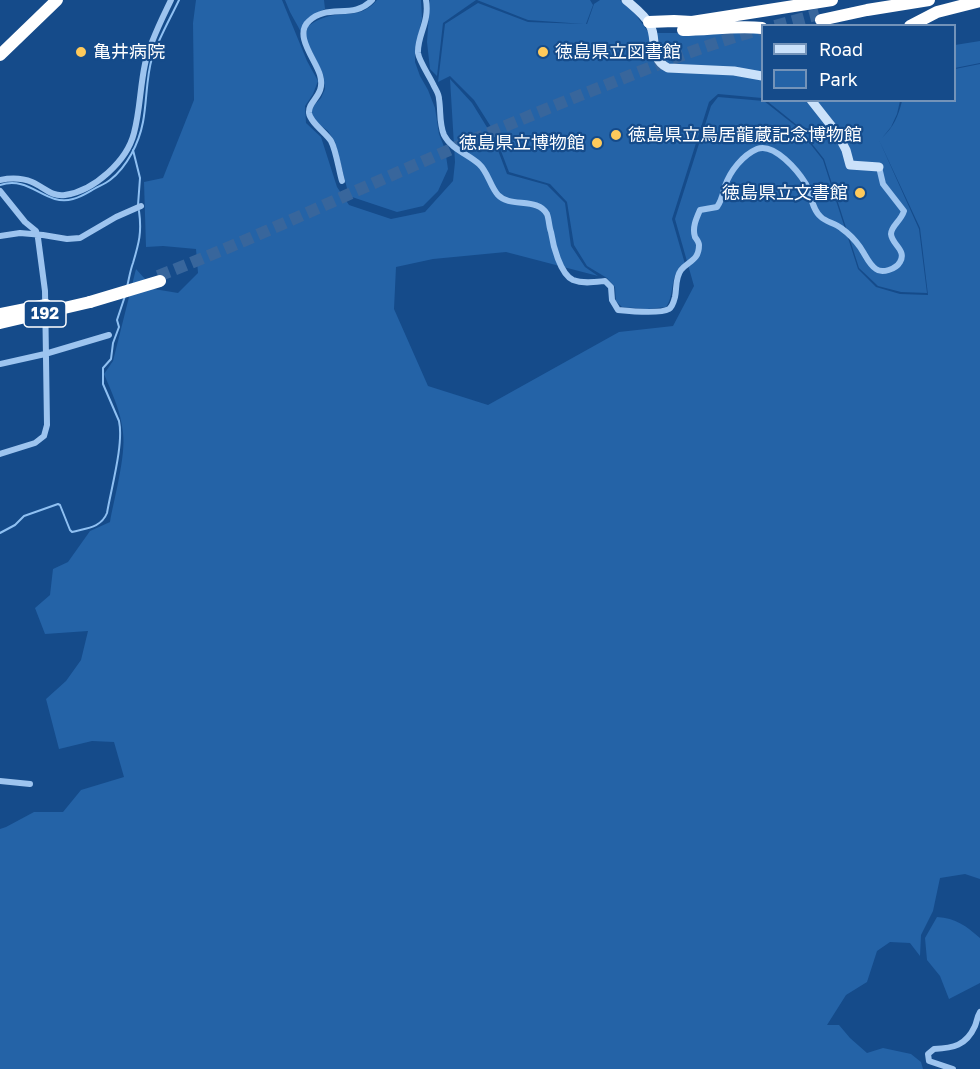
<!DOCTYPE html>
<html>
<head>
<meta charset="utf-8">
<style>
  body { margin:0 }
  #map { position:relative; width:980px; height:1069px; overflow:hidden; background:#154b8a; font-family:"Golos Text",sans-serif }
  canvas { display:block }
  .legend { position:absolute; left:761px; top:24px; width:195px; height:78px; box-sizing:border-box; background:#154b8a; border:2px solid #7393b9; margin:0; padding:8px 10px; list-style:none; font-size:18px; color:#fff }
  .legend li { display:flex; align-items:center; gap:12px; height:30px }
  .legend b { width:30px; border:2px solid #7393b9 }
</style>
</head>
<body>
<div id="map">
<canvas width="980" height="1069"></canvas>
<ul class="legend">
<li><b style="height:8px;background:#cae1fa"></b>Road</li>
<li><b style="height:16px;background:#2463a7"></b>Park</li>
</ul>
</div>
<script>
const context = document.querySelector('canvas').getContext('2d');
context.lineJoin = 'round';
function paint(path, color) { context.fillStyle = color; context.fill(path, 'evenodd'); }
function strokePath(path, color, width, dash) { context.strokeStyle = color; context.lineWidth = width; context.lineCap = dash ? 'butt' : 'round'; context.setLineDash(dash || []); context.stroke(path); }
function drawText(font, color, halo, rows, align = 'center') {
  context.font = font + ' "Golos Text","Noto Sans JP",sans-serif'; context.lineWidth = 4.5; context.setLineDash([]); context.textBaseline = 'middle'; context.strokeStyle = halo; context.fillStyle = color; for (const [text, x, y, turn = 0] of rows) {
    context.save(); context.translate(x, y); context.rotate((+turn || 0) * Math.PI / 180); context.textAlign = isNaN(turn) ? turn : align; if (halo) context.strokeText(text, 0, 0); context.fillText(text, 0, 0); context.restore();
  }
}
paint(new Path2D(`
  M196,0H282L307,61L318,81L313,94L305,106L306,123L321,137L337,187L349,205L391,219L425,212L453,181L455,162L450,79L472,103L493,137L507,174L547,185L565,203L571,246L585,267L598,276L506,252L433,259L396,267L394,309L428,386L488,405L619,332L673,326L694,286L675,219L711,106L718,97L764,101L797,127L823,160L858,269L876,287L900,294L928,295L920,228L879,140L919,229L927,293L901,292L878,286L859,268L824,159L798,126L767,101H900L897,114L891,127L882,138C894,126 898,117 902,101L954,100L955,69L980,64V879L965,874L940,878L933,911L921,935L920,956L910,943L890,942L877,951L867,982L846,995L827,1025H839L850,1038L867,1053L883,1048L911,1054L921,1062L923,1069H0V829L6,827L34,812H63L81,790L124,777L114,742L92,741L59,749L46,699L66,681L81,660L88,631L45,634L35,608L50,595L53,569L68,562L90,531L110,522C114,499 126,456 123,433C121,412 112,393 104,374L113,361L136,269L154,289L178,293L198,273L196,249L163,246L146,247L144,182L163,178L194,100L193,23Z
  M285,0H324L325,9C313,15 304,18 301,32L290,12Z
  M377,0H421L422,18L415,51V62L420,76L428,90L435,108L439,134L445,149L448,169L438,191L423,206L397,212L349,196L335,142L328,131L312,119L311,112L315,104L321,98L325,89L323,74L305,37L308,26C314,22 319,19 326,17C346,11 361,19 377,0Z
  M430,0H476L443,23L437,76L430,69L427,42Z
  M477,0H590L593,5L586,24H587L594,4L600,0H620L633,11L649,33H714L744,30L762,34V98L718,94L709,102L672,219L685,264C668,273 676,294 666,307L648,309L622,307L616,301L615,287L607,278L587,266L574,245L567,202L550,184L509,172L493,130L474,100L450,76L438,82L445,24L478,3L528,22L584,24L528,20Z
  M980,41V63L955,68V45Z
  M937,917C956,918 966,926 980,938V983L949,999L940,976L927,960L925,938Z`), '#2463a7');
strokePath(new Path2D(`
  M133,150L140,178L138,205
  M0,185C31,175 45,207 73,199C81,197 87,193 94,189C99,186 105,184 110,180C127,167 139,143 143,122C147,101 146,78 152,58C159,38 170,19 179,0
  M127,287C129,279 130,271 133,263C139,243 142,232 139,211
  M0,533L15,525L24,516L58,504L60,505L70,530L72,532C86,528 101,528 107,513C111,489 124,444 119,421L103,384V368L111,359L113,343L119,327L117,320L125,296`), '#8fc0f2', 2);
strokePath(new Path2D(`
  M775,26L819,14
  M158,276C231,248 302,215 374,183C446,151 518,120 591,91C647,69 703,45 762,29`), '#38669c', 12, [12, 6]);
strokePath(new Path2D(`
  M426,0C430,22 417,35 418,53C419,61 430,77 434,86C436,90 439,94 439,99C441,110 439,123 444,135C451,149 468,154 479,164C488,172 490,186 498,195C510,208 538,197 547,214C549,219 549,227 551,232C553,245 560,274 573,280C583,284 595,282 605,281L611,287L612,300L618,310C628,311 660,314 669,309C672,307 674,301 675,297C677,288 675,278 681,270C688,261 699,261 699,245C699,242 697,240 695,237C692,228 696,219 700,210L717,207C722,200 723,193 725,186C730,171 743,155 757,149C774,142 798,171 806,184C811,194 812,210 821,217C826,222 835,223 841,228C848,233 855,240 860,247C865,254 869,265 876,269C882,274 896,269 900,262C907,250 892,245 891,234C891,226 901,221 904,211L883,184L879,167
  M0,180C10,178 22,178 32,182C44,187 51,197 65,195C94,191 127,161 134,133C140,111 140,87 145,64C149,44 162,19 171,0
  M342,181C339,171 336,150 331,141C326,133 310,122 309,113C308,100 326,96 320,75C316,60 293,35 309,21C327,3 354,20 372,0
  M0,191L25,222L36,231L38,238L45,291L47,425L44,436L35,443L0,454
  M0,236L20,233L43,235L67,239L80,238L116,217L141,206
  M0,364L45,354L109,335
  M0,781L30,784
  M953,1069L929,1061L928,1054L934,1049C953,1048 966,1046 975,1026C977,1021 977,1017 980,1012`), '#9dc4ef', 6);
strokePath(new Path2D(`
  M626,0C634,7 645,15 650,25C658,39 648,58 668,68L734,71L762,76
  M811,100L837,133L846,150L850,165L879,167`), '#cae1fa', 9);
strokePath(new Path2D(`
  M821,20L867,10L929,0
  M649,22L674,21L692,22L832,0
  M910,26L937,12L980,1
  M683,30C709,30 736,25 762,28
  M0,55L57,0
  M90,302L160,281`), '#fff', 12);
strokePath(new Path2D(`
  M0,314L46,305
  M0,323L90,302`), '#fff', 12);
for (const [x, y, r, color] of [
  [81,52,6,"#ffca5b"],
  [543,52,6,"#ffca5b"],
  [616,135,6,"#ffca5b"],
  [597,143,6,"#ffca5b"],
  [860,193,6,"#ffca5b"]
]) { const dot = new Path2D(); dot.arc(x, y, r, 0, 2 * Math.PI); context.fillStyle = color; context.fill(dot); strokePath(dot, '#154b8a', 2); }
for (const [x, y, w] of [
  [45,314,42]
]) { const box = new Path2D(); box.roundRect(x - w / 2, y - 13, w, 26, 4.5); context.fillStyle = '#154b8a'; context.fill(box); strokePath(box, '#fff', 1.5); }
drawText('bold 16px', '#fff', null, [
  ["192",45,314]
]);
drawText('18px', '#fff', '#154b8a', [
  ["亀井病院",93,52],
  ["徳島県立図書館",555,52],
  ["徳島県立鳥居龍蔵記念博物館",628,135],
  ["徳島県立博物館",585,143,"right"],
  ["徳島県立文書館",848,193,"right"]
], 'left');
</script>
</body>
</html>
